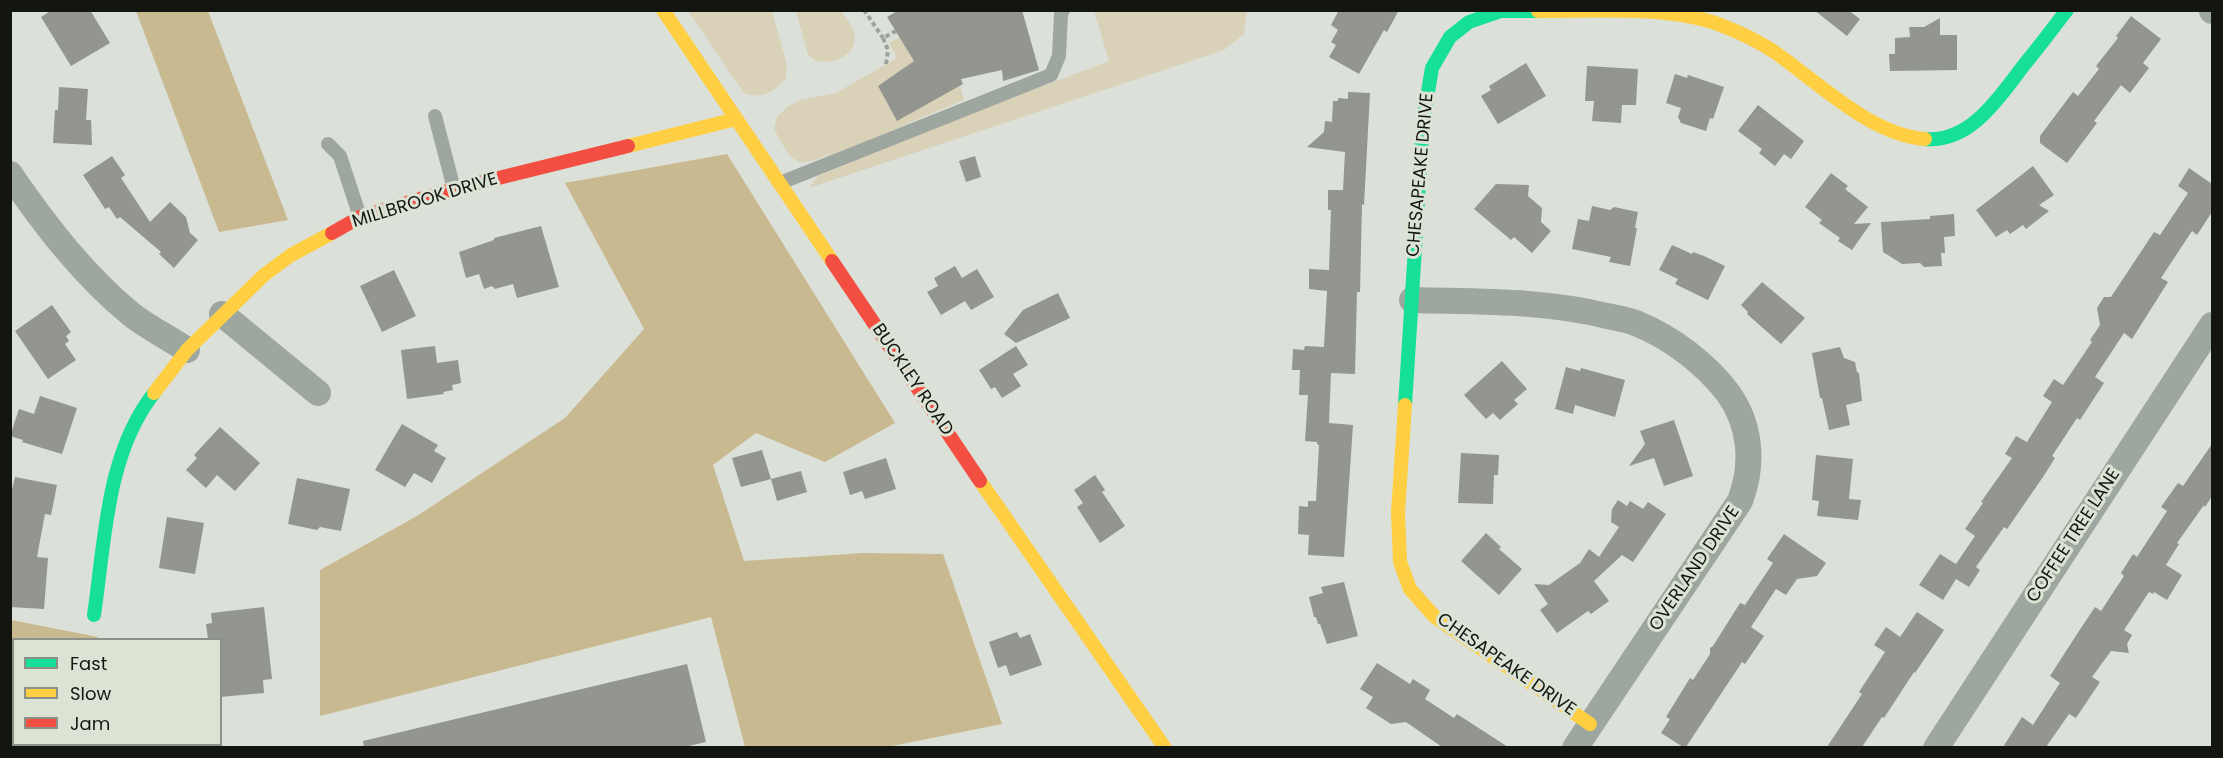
<!DOCTYPE html>
<html>
<head>
<meta charset="utf-8">
<style>
  body { margin:0 }
  #map { position:relative; width:2223px; height:758px; overflow:hidden; background:#dbe0d8; font-family:Poppins,sans-serif }
  canvas { display:block }
  .frame { position:absolute; inset:0; border:12px solid #131510; pointer-events:none }
  .legend { position:absolute; left:12px; top:638px; width:210px; height:108px; box-sizing:border-box; background:#dbe3d4; border:2px solid #8b9186; margin:0; padding:8px 10px; list-style:none; font-size:18px; color:#131510 }
  .legend li { display:flex; align-items:center; gap:12px; height:30px }
  .legend b { width:30px; border:2px solid #8b9186 }
</style>
</head>
<body>
<div id="map">
<canvas width="2223" height="758"></canvas>
<div class="frame"></div>
<ul class="legend">
<li><b style="height:8px;background:#16e098"></b>Fast</li>
<li><b style="height:8px;background:#ffcf43"></b>Slow</li>
<li><b style="height:8px;background:#f24e42"></b>Jam</li>
</ul>
</div>
<script>
const context = document.querySelector('canvas').getContext('2d');
context.lineJoin = 'round';
function paint(path, color) { context.fillStyle = color; context.fill(path, 'evenodd'); }
function strokePath(path, color, width, dash) { context.strokeStyle = color; context.lineWidth = width; context.lineCap = dash ? 'butt' : 'round'; context.setLineDash(dash || []); context.stroke(path); }
function drawText(font, color, halo, rows, align = 'center') {
  context.font = font + ' Poppins,sans-serif'; context.lineWidth = 6; context.setLineDash([]); context.textBaseline = 'middle'; context.strokeStyle = halo; context.fillStyle = color; for (const [text, x, y, turn = 0] of rows) {
    context.save(); context.translate(x, y); context.rotate((+turn || 0) * Math.PI / 180); context.textAlign = isNaN(turn) ? turn : align; if (halo) context.strokeText(text, 0, 0); context.fillText(text, 0, 0); context.restore();
  }
}
paint(new Path2D(`
  M688,11H772L787,65L786,78C775,91 762,100 744,93Z
  M796,11H841C846,18 854,27 855,36C856,59 822,70 808,55Z
  M1094,11H1247L1244,34L1224,50L809,188L818,176L970,114L1109,61Z
  M900,37L917,59L878,86L897,120L960,85L964,100C940,109 815,167 799,162C788,158 780,139 774,129L777,117L787,107L800,100L836,93L897,58L889,43Z`), '#dad2b8');
paint(new Path2D(`
  M136,11H208L288,220L219,232Z
  M727,154L895,423L825,462L756,433L713,465L744,561L863,553L943,554L1002,724L887,747H745L711,617L320,716V570L417,516L565,418L644,329L565,183Z
  M11,620L98,637L99,639L14,640V744L218,745L217,747H11Z`), '#c9b990');
paint(new Path2D(`
  M52,10H90L110,43L71,66L41,17Z
  M899,10H1022L1039,70L1003,81L1002,70L961,79L963,84L897,121L878,86L914,61L887,17Z
  M1339,10H1399L1387,32L1384,30L1359,74L1329,57L1336,45L1331,42L1338,30L1331,25Z
  M1814,10H1848L1860,19L1847,36Z
  M2131,16L2161,39L2143,63L2149,68L2130,93L2121,85L2094,121L2097,123L2067,163L2040,143V136L2073,92L2078,96L2099,69L2096,66L2118,38L2116,36Z
  M1940,18V35H1957V70L1890,71L1889,54H1895V38L1910,37L1909,27H1924Z
  M1526,63L1546,96L1498,124L1481,96L1491,90L1489,86Z
  M1587,66L1638,69L1636,105H1622L1621,123L1592,121L1594,101H1585Z
  M1675,74L1687,78L1688,75L1724,87L1713,119L1710,118L1706,131L1681,123L1678,117L1681,108L1666,103Z
  M59,87L88,89L86,120H91L92,145L53,143L55,110H58Z
  M1348,92L1370,93L1364,205L1362,204L1360,292H1357L1355,374L1331,373L1329,423L1353,425L1344,557L1308,555L1309,535L1298,534L1299,506L1308,507V501H1316L1319,445L1317,444V442L1305,441L1308,395H1299L1300,370H1292L1293,349L1304,350L1305,346L1324,347L1327,291L1309,289V269L1329,270L1331,210H1328V190H1343L1345,152L1307,147L1324,132L1325,121L1332,122L1333,101H1338V98L1348,99Z
  M1758,105L1804,141L1791,159L1784,154L1775,166L1759,153L1762,149L1738,131Z
  M112,156L125,175L121,178L150,222L170,202L186,217L190,233L198,240L174,268L159,254L161,252L120,217L117,219L109,207L105,209L83,175Z
  M975,156L981,177L966,182L959,161Z
  M2033,166L2054,195L2039,205L2049,211L2026,229L2023,225L2010,234L2007,230L1996,237L1976,210Z
  M2189,168L2212,184V212L2197,235L2192,231L2161,278L2168,282L2132,339L2124,333L2095,377L2104,383L2080,420L2077,418L2052,456L2055,458L2043,477L2007,529L2004,527L1976,567L1980,570L1969,587L1956,579L1943,600L1919,585L1940,554L1956,564L1975,536L1965,529L1983,503L1981,502L2012,458L2005,454L2016,436L2027,442L2052,402L2043,396L2054,379L2063,385L2092,342L2090,340L2100,325L2097,308L2104,297H2111L2154,232L2160,235L2188,193L2178,186Z
  M1831,173L1848,186L1845,189L1868,207L1854,224L1871,223L1852,250L1838,241L1840,238L1819,223L1822,220L1805,207Z
  M1496,184L1529,185L1528,196L1542,208L1541,222L1551,231L1532,253L1514,237L1511,240L1474,209Z
  M1592,206L1610,210L1614,207L1638,212L1635,228H1637L1630,266L1609,262L1611,257L1572,249L1578,219L1589,221Z
  M1954,214L1955,236L1944,237L1945,253H1941L1942,266L1924,267L1920,263L1902,264L1883,252L1881,222L1930,219V216Z
  M541,226L559,287L517,298L513,284L495,289L492,286L484,289L479,274L466,278L459,252L494,240V238Z
  M1672,245L1692,254L1693,252L1704,256L1725,266L1708,300L1675,284L1678,279L1659,270Z
  M955,266L962,278L977,269L994,297L971,310L965,301L941,315L927,292L938,286L934,278Z
  M394,270L416,316L382,332L360,286Z
  M1762,282L1805,318L1781,344L1747,314L1748,312L1741,305Z
  M1058,293L1070,318L1016,343L1004,334L1023,310Z
  M52,305L71,332L66,336L69,341L65,344L76,360L48,379L15,331Z
  M435,346L437,363L458,360L461,383L452,385L453,390L443,392L444,394L407,399L401,350Z
  M1016,346L1028,365L1013,374L1021,386L1002,398L995,387L991,389L979,370Z
  M1840,347L1844,358L1855,362L1857,372L1859,373L1862,401L1846,405L1850,425L1829,430L1822,398H1820L1812,353Z
  M1502,361L1527,389L1514,400L1518,404L1500,420L1493,413L1486,419L1464,395Z
  M1566,367L1580,371L1581,368L1625,380L1615,417L1575,405L1573,414L1555,409Z
  M40,396L77,408L62,454L22,442L23,440L10,436L19,409L34,414Z
  M1674,420L1693,476L1664,486L1654,458L1629,466L1645,444L1640,431Z
  M402,424L438,445L434,451L446,458L432,483L414,473L405,487L375,470Z
  M220,427L260,463L235,491L217,475L206,488L186,470L197,458L194,455Z
  M2212,444V496L2205,507L2204,505L2177,543L2179,544L2166,565L2182,575L2167,600L2154,592L2153,594L2149,592L2124,630L2132,635L2127,644L2129,653L2111,651L2092,677L2100,682L2076,718L2069,714L2046,747H2003L2022,717L2033,725L2060,683L2050,676L2079,631L2095,607L2101,611L2124,576L2121,573L2133,554L2137,557L2167,511L2161,507L2178,483L2183,486Z
  M762,450L771,479L741,487L732,458Z
  M1461,453L1499,455L1498,475H1494L1493,504L1458,503Z
  M1816,455L1853,459L1849,499L1861,500L1858,520L1817,516L1819,501L1812,500Z
  M886,458L896,489L865,499L862,491L850,495L843,472Z
  M801,471L807,492L777,501L771,479Z
  M1095,475L1105,490L1102,492L1125,526L1100,543L1077,507L1083,503L1074,490Z
  M15,477L57,485L51,515L45,514L37,557L48,558L44,609L10,607V498Z
  M297,478L350,489L341,531L320,527L317,530L288,524Z
  M1618,500L1627,506L1630,501L1643,509L1648,502L1666,514L1633,562L1622,555L1594,581L1609,601L1591,614L1588,611L1557,633L1540,610L1548,604L1534,584L1549,585L1580,563L1589,549L1599,557L1619,527L1611,522L1612,509Z
  M167,517L204,523L195,574L159,568Z
  M1486,533L1501,547L1499,549L1522,569L1499,595L1461,561Z
  M1784,534L1826,563L1817,576L1797,579L1786,595L1776,589L1751,627L1764,636L1745,664L1742,662L1686,747H1683L1661,733L1670,719L1666,717L1690,678L1693,680L1710,654V648L1713,646L1740,603L1745,605L1773,563L1767,559Z
  M1344,582L1358,636L1327,644L1320,624H1318L1316,617H1314L1309,597L1323,593L1321,587Z
  M264,607L272,679L263,680L264,693L220,697V639H208L206,624L212,623L211,613Z
  M1917,612L1944,630L1915,673L1914,672L1884,718L1882,717L1862,747H1827L1862,694L1859,692L1885,652L1874,645L1886,627L1900,637Z
  M1017,632L1020,638L1030,634L1042,665L1010,676L1006,665L998,668L989,642Z
  M1377,663L1410,684L1413,679L1430,690L1425,699L1454,718L1457,714L1508,747H1442L1406,722L1391,724L1366,708L1373,697L1360,689Z
  M687,664L706,742L684,747H364L363,741Z`), '#93958f');
strokePath(new Path2D(`
  M864,10L883,38
  M886,64L888,50L883,38L896,31`), '#9da39c', 4, [4.5, 3]);
strokePath(new Path2D(`
  M435,116L454,189
  M328,144L340,156L360,217
  M780,183L1051,75L1059,56L1061,14L1063,10`), '#9da69f', 14);
strokePath(new Path2D(`
  M2212,10V11
  M10,174C45,225 84,276 132,315C149,328 169,338 187,350
  M1412,300C1477,302 1543,300 1607,316C1617,318 1629,320 1638,324C1672,338 1706,364 1728,393C1751,425 1754,464 1740,501L1575,748
  M222,314L318,393
  M1936,748L2212,325`), '#9da69f', 26);
strokePath(new Path2D(`
  M1925,139C1971,143 2000,96 2024,65C2039,47 2053,28 2067,10
  M1405,405L1423,122L1432,68L1450,37L1469,22L1501,11H1538
  M94,615C105,541 106,454 154,393`), '#16e098', 14);
strokePath(new Path2D(`
  M663,10L832,261
  M1538,11C1595,11 1676,5 1728,28C1743,34 1759,42 1773,51C1817,81 1870,135 1925,139
  M628,146L736,119
  M154,393L187,350L264,275L291,255L332,233
  M1405,405L1398,512L1400,562L1410,589L1435,617L1590,724
  M980,481L1165,748`), '#ffcf43', 14);
strokePath(new Path2D(`
  M332,233L360,217L454,189L628,146
  M832,261L980,481`), '#f24e42', 14);
drawText('18px', '#131510', '#dbe3d4', [
  ["CHESAPEAKE DRIVE",1421,175,-85],
  ["MILLBROOK DRIVE",425,201,-17],
  ["BUCKLEY ROAD",912,380,56],
  ["COFFEE TREE LANE",2074,536,-57],
  ["OVERLAND DRIVE",1695,569,-56],
  ["CHESAPEAKE DRIVE",1506,665,35]
]);
</script>
</body>
</html>
